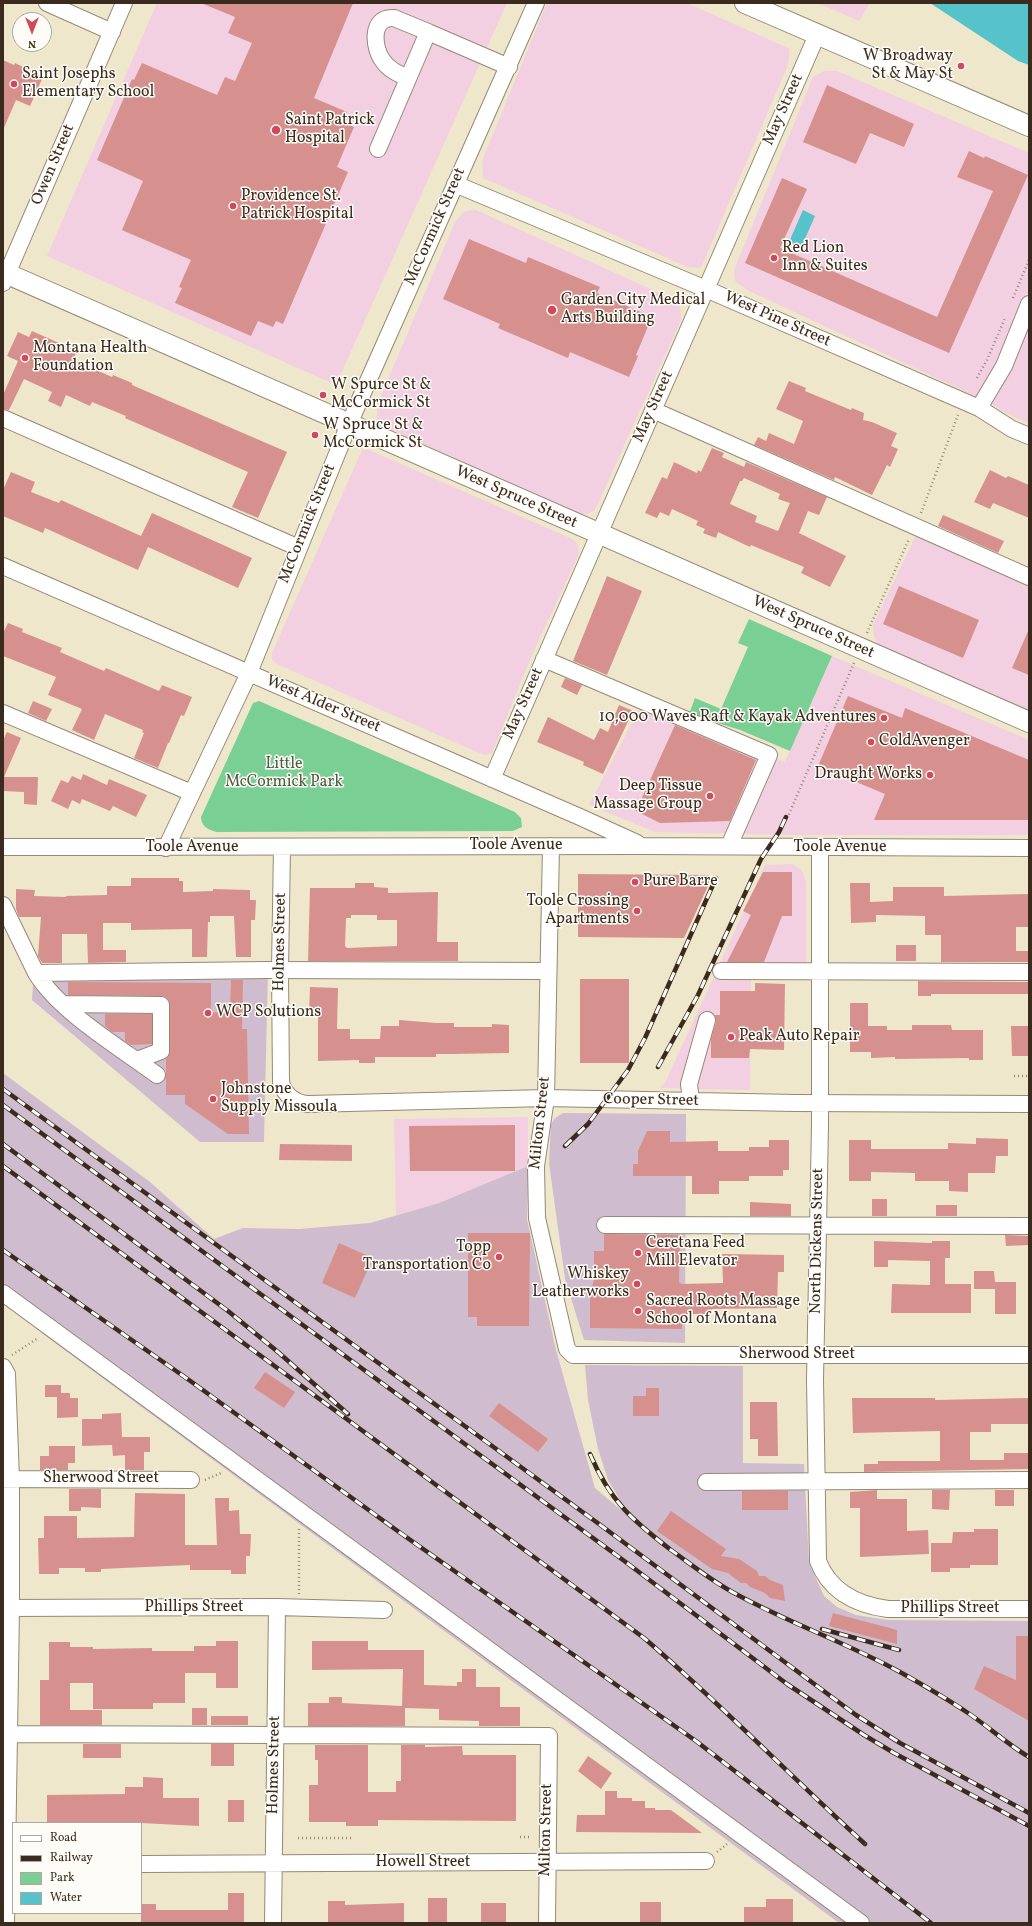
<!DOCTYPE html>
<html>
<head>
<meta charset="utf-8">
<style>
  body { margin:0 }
  #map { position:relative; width:1032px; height:1926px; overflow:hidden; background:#efe7cb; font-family:Vollkorn,serif }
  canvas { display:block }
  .frame { position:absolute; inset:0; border:4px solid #3b2a1e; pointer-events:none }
  .legend { position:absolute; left:12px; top:1822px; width:130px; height:92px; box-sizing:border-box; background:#fdfcf7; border:1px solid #afa8a0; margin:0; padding:5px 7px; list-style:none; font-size:12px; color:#3b2a1e }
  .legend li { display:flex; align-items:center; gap:8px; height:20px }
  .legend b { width:20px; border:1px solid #afa8a0 }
  .north { position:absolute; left:12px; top:12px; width:40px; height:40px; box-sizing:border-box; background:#fdfcf7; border:1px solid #afa8a0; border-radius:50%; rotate:180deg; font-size:11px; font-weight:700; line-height:16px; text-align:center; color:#3b2a1e }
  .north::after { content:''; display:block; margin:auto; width:14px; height:18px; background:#d1495b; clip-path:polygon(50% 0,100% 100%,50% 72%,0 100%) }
</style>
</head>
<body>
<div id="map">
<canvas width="1032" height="1926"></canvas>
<div class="frame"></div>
<ul class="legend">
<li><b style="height:5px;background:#fff"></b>Road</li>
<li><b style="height:5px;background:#3b2a1e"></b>Railway</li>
<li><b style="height:11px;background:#7ad094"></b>Park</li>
<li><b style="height:11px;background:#55c3c9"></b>Water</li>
</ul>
<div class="north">N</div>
</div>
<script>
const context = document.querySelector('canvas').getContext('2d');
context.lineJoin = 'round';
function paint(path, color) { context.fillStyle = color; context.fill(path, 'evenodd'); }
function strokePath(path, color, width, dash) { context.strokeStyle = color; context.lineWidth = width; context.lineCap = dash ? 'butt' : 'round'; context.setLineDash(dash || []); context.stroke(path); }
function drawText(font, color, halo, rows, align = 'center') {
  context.font = font + ' Vollkorn,serif'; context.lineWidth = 3; context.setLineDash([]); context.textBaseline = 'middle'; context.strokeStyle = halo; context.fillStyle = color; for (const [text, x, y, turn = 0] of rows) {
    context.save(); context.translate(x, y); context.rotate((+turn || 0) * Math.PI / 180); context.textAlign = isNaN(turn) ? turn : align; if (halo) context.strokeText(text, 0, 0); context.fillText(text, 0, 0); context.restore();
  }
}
paint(new Path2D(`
  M157,3H507L336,385L47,256Z
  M547,3H687L790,49L788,65L701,268L688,267L483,178L482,161Z
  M818,3H870L859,21Z
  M824,71H837L1029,153V423L1004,412L992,404L747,290L735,281L734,270L813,77Z
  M476,210L664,295L680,304L681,320L595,510L587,514H579L383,426L377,420V405L455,222L465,211Z
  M362,450H369L570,538L578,544L579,554L531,657L492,753L485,755L479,753L279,665L272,660V653Z
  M919,529L1029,577V710L878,644L874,636L873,625Z
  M832,656L1029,740V835H788L655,832L589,805L643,702L785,762Z
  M793,864L802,871L806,882V971L751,972L750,1090L660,1088L665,1083L765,865Z
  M528,1117V1166L439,1203L396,1215L394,1119Z`), '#f2cfe1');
paint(new Path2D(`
  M34,970H268L264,1142H200L32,1000Z
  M3,1073L150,1182L214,1239L243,1228L299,1229L370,1223L439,1203L528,1166L527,1219L556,1350L595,1488L655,1539L629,1515L608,1480L598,1449L588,1400L585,1365L743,1366V1463L804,1464L809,1563L824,1596L837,1607L856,1615L887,1620L1029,1621V1923H839L43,1334L3,1301Z
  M563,1113L686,1114L685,1343L584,1340L565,1279L549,1163L551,1124L555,1118Z`), '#cfbdcf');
paint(new Path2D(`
  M749,619L832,656L790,751L740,730L689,714L695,698L721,709L748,647L738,643Z
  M259,701L515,812L521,818L522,827L513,831L217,832C208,830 201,826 201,817L253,703Z`), '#7ad094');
paint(new Path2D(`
  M930,3H1029V65L1018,61Z
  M803,210L815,216L801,248L789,242Z`), '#55c3c9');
paint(new Path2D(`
  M201,3H353L314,98L347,112L343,122L354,127L337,167L348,172L283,324L276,321L273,327L258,321L251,336L175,303L182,288L179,287L191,260L122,230L143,181L97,160L132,79L134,80L142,63L217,95L225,77L235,81L252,43L228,33L235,17Z
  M3,60L14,65L15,63L43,77L30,106L16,100L3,130Z
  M827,85L914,124L904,147L870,133L856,164L803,142Z
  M969,151L984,158L985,156L1028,175L949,353L745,263L782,178L807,189L780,248L937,317L993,191L957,177Z
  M469,239L526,263L528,257L600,287L597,293L652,317L636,355L638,356L629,377L570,352L568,358L498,328L500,324L443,299Z
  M32,331L77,351L73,360L112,377L113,375L132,383V385L287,452L258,518L232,507L248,472L125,418L126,416L92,402L90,406L66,395L61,407L48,401L52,392L24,379L9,410L3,409V395L18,361L7,356L18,332L29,337Z
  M789,381L806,388L805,391L851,410L852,408L864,413L863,420L872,422L897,433L891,446L898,449L890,467L887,465L872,495L835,477L834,480L754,445L758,437L766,441L769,433L794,444L803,421L776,409Z
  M712,448L724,453L722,457L744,467L746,462L827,497L819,515L808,511L799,533L846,556L830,587L801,573L804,567L751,545L750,547L718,532L716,538L703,533L705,529L696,525L698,521L672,509L669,516L660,512L657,518L645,513L662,477L667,479L674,462L697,473L698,470L701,472ZM744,478L780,494L778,499L790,503L778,531L755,522L757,516L730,504L740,481H742Z
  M990,470L1006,478L1008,476L1029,485V518L993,503L990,509L974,502Z
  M11,472L35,482L31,492L59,503L61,500L141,536L152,513L252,558L238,588L148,547L138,570L45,528L43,533L3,516V490Z
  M943,515L1004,541L998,553L938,526Z
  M607,576L642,591L607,675L573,661Z
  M899,586L979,620L963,658L883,624Z
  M8,623L23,629L22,632L62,648L60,652L104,671L106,668L159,691L162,685L192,697L184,716L181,715L169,743H168L158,768L134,758L144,733L142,732L143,730L105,714L94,740L72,730L82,709L48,695L56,677L3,656V633Z
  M1029,629V675L1012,668Z
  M565,678L582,685L577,695L561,687Z
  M848,696L902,718L905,708L1029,760V820H874L885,794L818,766Z
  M33,701L52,709L46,721L28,713Z
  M619,705L633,711L603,774L583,765L584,762L537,742L548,717L594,740L600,728L608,732Z
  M675,725L756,760L730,821L660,823L636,811Z
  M7,732L21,738L4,777H38L37,805L24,804V792L3,791V740Z
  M83,774L107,785L109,779L147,795L136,817L113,806L110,811L82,799L80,804L72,800L68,809L51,801L61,780L68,783L72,776L81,780Z
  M763,872H792V916H782L764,962H727L751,915L743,911Z
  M578,874L709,875V884L684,938L578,937Z
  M131,878H179V881H183V892L213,891V889L250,890V900H256L255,920H251V957H236L234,916H210V922H208L207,957H192V929L131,930V923H103V950H126V962L88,963L87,934H62V963H42L38,956L41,917H19L16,909V889L35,890L34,896L66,897V896L107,895V886H131Z
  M355,883H374V887L388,888V893L438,892L437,942H458V961H308L310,888H355ZM351,915H377V920H397V946L347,948L345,946L346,918H351Z
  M850,883H870V902L893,901V887H944V896L1029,894V927H1016V951H1029V962H941V935H925V916L876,915V922L851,923Z
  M896,945H916V961H896Z
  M580,979H629V1063H580Z
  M231,980H243L242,1029H247L249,1134H228L185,1104V1095H166V1059L170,1051V1005L166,997L161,996L68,995V982L211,983V1012L230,1013Z
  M918,981L1029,982V994H931V996H918Z
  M755,983L785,984L784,1050L750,1049L749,1058H711V1039L716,1022L715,1015H720V991H755Z
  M310,987L338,988L337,1029H350V1039H380L381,1026H399V1020L436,1023H454V1027H492V1024L509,1025V1053L454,1054H436V1057H375V1063H359V1060L318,1061V1014H309Z
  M850,1003H868V1026H887V1030H912V1025H951L952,1030H983V1060H969V1058L895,1059V1057L871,1058V1052H850Z
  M105,1014H152V1044L131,1045L125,1041V1032H112L105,1026Z
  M1011,1026H1029V1056H1012Z
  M515,1125V1171H410L409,1126Z
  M647,1131H670V1142L718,1141V1151H749V1147H769V1140H789V1170H783V1176H749V1181H719V1194H692V1176H633V1164H638V1151Z
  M976,1138L1008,1139V1156H996L995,1173H968V1192L949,1191V1181H915V1173L871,1172V1181H849V1140H871V1149H948V1143L976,1144Z
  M280,1144L352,1145V1161L279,1160Z
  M872,1199H887V1216H872Z
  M750,1202L791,1204V1216H750Z
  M936,1205H957V1216H936Z
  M468,1233H530L529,1326H477V1317H468Z
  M604,1234L680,1235L679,1282L682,1284L723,1283L722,1254L784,1255V1272H778L777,1308L712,1309V1314H682V1329L590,1328V1294L598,1265H594V1251H604Z
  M1005,1235L1029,1236V1245L1006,1246Z
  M874,1241L932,1243V1241H950V1258H945V1284H971V1313H891L892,1284L930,1285V1261L888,1260V1267H874Z
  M339,1243L373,1258L355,1298L322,1283Z
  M974,1271H994L995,1282H1016V1314H995V1289H974Z
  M265,1372L295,1392L284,1408L254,1388Z
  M45,1385H61V1393H70V1398H78V1417L57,1418V1397H45Z
  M646,1388H659V1416H633V1396H646Z
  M852,1398H935V1400L1029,1398V1424H991V1432H970V1460H1004V1453H1029V1469L864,1472V1464H878V1461H940V1431L853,1433Z
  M750,1402H777L778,1456H758V1439H750Z
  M499,1403L548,1439L538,1452L489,1416Z
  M121,1413L122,1437H150V1452H144V1470H125V1455L113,1456L112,1445L82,1446V1419H102V1414Z
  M49,1446H75V1463H68V1470H40V1456H49Z
  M69,1489H101V1508L81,1507V1511H69Z
  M877,1490V1499H907V1531L928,1530L929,1554L860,1557V1508H850V1492Z
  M932,1490H950L949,1510L932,1509Z
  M995,1490H1014V1506H995Z
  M742,1491H788V1510H742Z
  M135,1493L185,1494V1545H217L215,1498H229V1511L239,1510L240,1534H251L250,1556H246V1574H231V1570H190V1565L101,1569V1572H85V1568H59V1574H39L38,1538H44V1516H77V1538L134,1537Z
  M671,1511L726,1549L721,1556L739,1559L757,1571L759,1576H765L770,1580L783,1585L785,1601L770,1598L765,1593L750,1587L746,1583H741L728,1573L712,1569L657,1531Z
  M974,1529H998V1565H970V1568H950V1572H931V1543H952L953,1532H974Z
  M833,1613L897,1630V1644L829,1626Z
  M1016,1636H1029V1721L974,1689L984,1666L1016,1680Z
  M216,1641H238V1688H216V1673H185V1703H153V1709H93V1683H70V1710H102V1725H40V1680H49V1642H70V1647H93V1649L152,1648V1651H194V1646H216Z
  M312,1641H368V1650H424V1685L457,1686V1682H462V1669H476V1687H500V1707H520V1726H479V1721L439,1720V1709L405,1708V1726H308V1703H329V1697H342V1703L402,1706L403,1669L312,1670Z
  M192,1708H207V1725H192Z
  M211,1716H248V1725H211Z
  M83,1744H121V1758H83Z
  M211,1744H234V1766H211Z
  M315,1745H368V1792H396V1781H401V1745H425V1747L462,1746L463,1755H516V1821L378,1820V1826H346V1822H309V1785H318V1760H315Z
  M588,1756L612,1773L601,1789L578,1771Z
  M143,1777L163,1778V1798H199V1826L141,1823H47V1795L125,1794V1787H143Z
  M605,1791H617V1798H632V1801H645V1808H655V1810H671L702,1833L576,1832L577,1815H605Z
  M228,1800H244V1822H228Z
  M228,1893H244V1922L141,1923V1904H156V1910H228Z
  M428,1898H447V1923H428Z
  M766,1899H793V1923H744V1907H766Z
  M328,1901H345V1905L404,1903V1923H328Z
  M640,1902H661V1923H640Z
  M481,1903H506V1923H481Z`), '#d6918f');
const minor = new Path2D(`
  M47,3L112,32
  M408,78C399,74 389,70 383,61C373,48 370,16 394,18L428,32
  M378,149L428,32L509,67
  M455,184L706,289L979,408L1012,429L1029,436
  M3,283L124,3
  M979,408L1004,366L1029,304
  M653,410L1029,577
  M3,418L299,548
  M3,566L580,817L637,843
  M544,659L769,755L729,846
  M3,713L192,793
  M492,779L817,35
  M551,846L546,1098L536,1166L537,1218L567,1349L573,1355H1029
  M3,847L642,846L1029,848
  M282,847L280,970L281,1082C284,1095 296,1104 309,1104L546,1098L795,1103L1029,1104
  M166,848L249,673L349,424L536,3
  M820,848V1125L815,1380L818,1561C830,1592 857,1605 888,1609H1029
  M3,905L36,973L266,970L548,971
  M721,971L1029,972
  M36,973C60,1012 119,1047 157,1075
  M63,1004L161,1005V1051L137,1060
  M691,1101L689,1084L707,1020
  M605,1225L1029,1226
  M3,1293L861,1923
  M3,1367L7,1374L11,1479V1608L6,1923
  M3,1479L191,1480
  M706,1482L1029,1480
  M3,1608L277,1607L384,1610
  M9,1734L549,1736L547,1923
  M141,1864L706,1861
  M273,1923L277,1607`);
const major = new Path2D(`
  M745,3L1029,126
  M3,272L1029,722`);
strokePath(minor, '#958874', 18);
strokePath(major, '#958874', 22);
strokePath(new Path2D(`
  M1013,298L1029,260
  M977,378L987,360L1005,318
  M921,513L958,415
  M867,633L909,539
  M779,832L789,814L854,663
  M1014,1076H1029
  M12,1355L38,1338
  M205,1480L223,1472
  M299,1594V1529
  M520,1837H530
  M298,1838H352
  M717,1852L727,1844`), '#958874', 2.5, [1, 3]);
strokePath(minor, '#fff', 16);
strokePath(major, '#fff', 20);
const rail = new Path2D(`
  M658,1067L698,995L761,859L779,832L786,817
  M3,1089L599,1524L856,1715L900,1743L1029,1813
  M3,1105L623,1560L787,1684L864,1735L894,1753L1029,1826
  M3,1144L228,1311L278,1352L348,1414
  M565,1146L588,1124L628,1070L645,1038L716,878
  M3,1166L644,1638C720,1703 790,1776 865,1844
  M3,1250L189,1380L399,1532L696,1741L931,1923
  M590,1454C610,1501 632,1520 671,1550C692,1565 713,1582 736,1594C789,1623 847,1643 900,1672C923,1685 946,1698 968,1713C989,1727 1007,1744 1029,1757
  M822,1629L899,1650`);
strokePath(rail, '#3b2a1e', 4.5);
strokePath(rail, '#fdfcf7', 3, [9]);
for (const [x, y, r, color] of [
  [961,66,4,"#d1495b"],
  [14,84,4,"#d1495b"],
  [276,130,5,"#d1495b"],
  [233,206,4,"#d1495b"],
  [774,258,4,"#d1495b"],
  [552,310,5,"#d1495b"],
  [25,358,4,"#d1495b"],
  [323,395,4,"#d1495b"],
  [315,435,4,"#d1495b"],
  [884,718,4,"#d1495b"],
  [871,742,4,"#d1495b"],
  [930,775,4,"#d1495b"],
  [710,796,4,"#d1495b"],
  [635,882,4,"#d1495b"],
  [637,911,4,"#d1495b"],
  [208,1013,4,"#d1495b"],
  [731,1037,4,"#d1495b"],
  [213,1099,4,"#d1495b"],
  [638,1253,4,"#d1495b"],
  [499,1257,4,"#d1495b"],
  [637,1284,4,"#d1495b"],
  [638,1311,4,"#d1495b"]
]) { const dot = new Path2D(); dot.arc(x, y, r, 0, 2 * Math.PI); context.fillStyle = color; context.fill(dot); strokePath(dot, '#fdfcf7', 1.5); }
drawText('16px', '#3b2a1e', '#fdfcf7', [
  ["W Broadway",953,57,"right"],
  ["St & May St",953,75,"right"],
  ["Saint Josephs",22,75],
  ["Elementary School",22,93],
  ["Saint Patrick",285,121],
  ["Hospital",285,139],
  ["Providence St.",241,197],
  ["Patrick Hospital",241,215],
  ["Red Lion",782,249],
  ["Inn & Suites",782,267],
  ["Garden City Medical",561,301],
  ["Arts Building",561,319],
  ["Montana Health",33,349],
  ["Foundation",33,367],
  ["W Spurce St &",331,386],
  ["McCormick St",331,404],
  ["W Spruce St &",323,426],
  ["McCormick St",323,444],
  ["10,000 Waves Raft & Kayak Adventures",876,718,"right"],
  ["ColdAvenger",879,742],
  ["Draught Works",922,775,"right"],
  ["Deep Tissue",702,787,"right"],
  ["Massage Group",702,805,"right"],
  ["Pure Barre",643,882],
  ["Toole Crossing",629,902,"right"],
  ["Apartments",629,920,"right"],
  ["WCP Solutions",216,1013],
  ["Peak Auto Repair",739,1037],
  ["Johnstone",221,1090],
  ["Supply Missoula",221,1108],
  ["Ceretana Feed",646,1244],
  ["Mill Elevator",646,1262],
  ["Topp",491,1248,"right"],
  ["Transportation Co",491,1266,"right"],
  ["Whiskey",629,1275,"right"],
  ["Leatherworks",629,1293,"right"],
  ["Sacred Roots Massage",646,1302],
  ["School of Montana",646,1320]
], 'left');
drawText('16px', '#3b2a1e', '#fdfcf7', [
  ["May Street",784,110,-66],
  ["Owen Street",54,165,-67],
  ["McCormick Street",436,227,-66],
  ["West Pine Street",777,320,24],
  ["May Street",654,407,-66],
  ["West Spruce Street",516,498,24],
  ["McCormick Street",308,524,-68],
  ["West Spruce Street",813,628,24],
  ["May Street",524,704,-66],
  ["West Alder Street",323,705,23],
  ["Toole Avenue",516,846],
  ["Toole Avenue",192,848],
  ["Toole Avenue",840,848],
  ["Holmes Street",281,942,-89],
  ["Cooper Street",651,1101,1],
  ["Milton Street",541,1123,-84],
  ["North Dickens Street",818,1241,-89],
  ["Sherwood Street",797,1355],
  ["Sherwood Street",101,1479],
  ["Phillips Street",194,1608],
  ["Phillips Street",950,1609],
  ["Holmes Street",275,1765,-89],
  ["Milton Street",547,1830,-89],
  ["Howell Street",423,1863]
]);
drawText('16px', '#4e5c41', '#fdfcf7', [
  ["Little",284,765],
  ["McCormick Park",284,783]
]);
</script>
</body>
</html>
